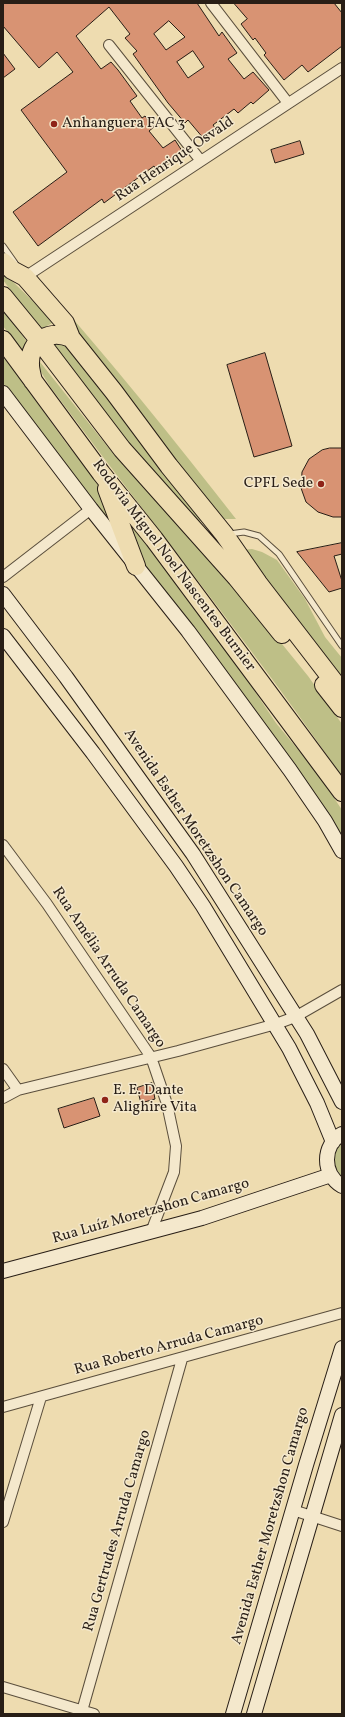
<!DOCTYPE html>
<html>
<head>
<meta charset="utf-8">
<style>
  body { margin:0 }
  #map { position:relative; width:345px; height:1717px; overflow:hidden; background:#eedcb0; font-family:Vollkorn,serif }
  canvas { display:block }
  .frame { position:absolute; inset:0; border:4px solid #281e16; pointer-events:none }
</style>
</head>
<body>
<div id="map">
<canvas width="345" height="1717"></canvas>
<div class="frame"></div>
</div>
<script>
const context = document.querySelector('canvas').getContext('2d');
context.lineJoin = 'round';
function paint(path, color) { context.fillStyle = color; context.fill(path, 'evenodd'); }
function strokePath(path, color, width, dash) { context.strokeStyle = color; context.lineWidth = width; context.lineCap = dash ? 'butt' : 'round'; context.setLineDash(dash || []); context.stroke(path); }
function drawText(font, color, halo, rows, align = 'center') {
  context.font = font + ' Vollkorn,serif'; context.lineWidth = 3; context.setLineDash([]); context.textBaseline = 'middle'; context.strokeStyle = halo; context.fillStyle = color; for (const [text, x, y, turn = 0] of rows) {
    context.save(); context.translate(x, y); context.rotate((+turn || 0) * Math.PI / 180); context.textAlign = isNaN(turn) ? turn : align; if (halo) context.strokeText(text, 0, 0); context.fillText(text, 0, 0); context.restore();
  }
}
paint(new Path2D(`
  M3,272L54,322L40,330L3,280Z
  M41,282C109,359 173,438 236,519H221L79,338Z
  M3,309L27,342L22,351L3,326Z
  M54,341L71,346L203,519L198,522L135,452L51,345Z
  M3,355L66,443L99,484L120,534L98,509L3,383Z
  M40,362L115,456L169,513L243,596L308,676L342,724V777C282,689 217,606 152,521C118,477 85,433 51,388L38,367Z
  M125,516L207,620L276,723L319,775L342,810V839L143,565Z
  M252,549L262,552L277,560L305,599L325,637L342,658V677L333,676L241,550Z
  M342,1142V1179C334,1166 329,1154 342,1142Z`), '#bebf87');
const building = new Path2D(`
  M3,3H197L219,36L222,32L237,53L228,59L244,79L253,72L269,90L253,104L251,102L238,113L234,109L213,125L216,129L204,139L188,120L185,123L168,103L133,54L137,51L125,38L130,34L109,7L76,36L101,69L111,62L118,70L137,96L130,101L142,118L145,116L154,127L149,131L163,148L175,140L184,154L157,171L154,166L104,203L102,199L38,246L13,212L67,172L21,110L73,72L57,52L39,68L3,26ZM169,21L185,37L166,50L154,34ZM193,51L204,67L188,78L177,62Z
  M234,3H334L342,13V46L308,72L302,65L284,80L264,55L266,53L255,38L253,40L241,24L247,19Z
  M3,53L15,69L3,78Z
  M300,141L304,154L275,163L271,150Z
  M265,353L292,446L254,457L227,365Z
  M330,448H342V517H333L318,512L306,502L301,488L302,472L309,459L322,450Z
  M342,543V554L334,556L342,581V588L329,592L297,552Z
  M152,1083L155,1099L141,1103L137,1088Z
  M94,1098L100,1116L64,1128L58,1109Z`);
paint(building, '#d89373');
strokePath(building, '#281e16', 1);
const lane = new Path2D(`
  M3,246L15,263
  M229,534L244,532L259,536L279,554L342,646`);
const street = new Path2D(`
  M211,3L288,103
  M109,45L201,161
  M25,277L342,68
  M3,577L91,509
  M3,845L47,904L151,1057L167,1104L176,1146L174,1172L151,1232
  M3,1069L18,1090
  M3,1098L18,1090L178,1051L276,1024L295,1017L342,990
  M3,1407L342,1313
  M293,1510L342,1526
  M3,1522L41,1397
  M3,1687L94,1714
  M82,1711L182,1359`);
const secondary = new Path2D(`
  M3,393L91,509L188,631L290,770L325,821L342,851
  M3,594L66,677L193,854L307,1034L342,1102
  M3,636L93,753L176,866L203,906L289,1048L317,1103L333,1142
  M342,1134C322,1145 322,1174 342,1186
  M3,1271L202,1218L331,1175
  M233,1714L306,1465L342,1348
  M254,1714L342,1415`);
const highway = new Path2D(`
  M3,262L12,270L25,277L65,323L71,338L114,392L169,466L224,534L258,583L335,683L332,695
  M3,296L39,340L122,449L237,578L282,634
  M3,340L101,473L154,539L342,792
  M33,381C32,376 30,370 30,365C29,340 50,329 71,338
  M107,489L136,566
  M324,685L342,708`);
strokePath(lane, '#5a4e3c', 7);
strokePath(street, '#5a4e3c', 12);
strokePath(secondary, '#281e16', 16);
strokePath(highway, '#281e16', 20);
strokePath(lane, '#f4e8cc', 5);
strokePath(street, '#f4e8cc', 10);
strokePath(secondary, '#f4e8cc', 14);
strokePath(highway, '#eedcb0', 18);
for (const [x, y, r, color] of [
  [54,124,4,"#8f2418"],
  [321,484,4,"#8f2418"],
  [105,1100,4,"#8f2418"]
]) { const dot = new Path2D(); dot.arc(x, y, r, 0, 2 * Math.PI); context.fillStyle = color; context.fill(dot); strokePath(dot, '#f4e8cc', 1.5); }
drawText('15px', '#281e16', '#f4e8cc', [
  ["Anhanguera FAC 3",62,124],
  ["CPFL Sede",313,484,"right"],
  ["E. E. Dante",113,1091],
  ["Alighire Vita",113,1108]
], 'left');
drawText('15px', '#281e16', '#f4e8cc', [
  ["Rua Henrique Osvald",175,160,-34],
  ["Rodovia Miguel Noel Nascentes Burnier",173,566,53],
  ["Avenida Esther Moretzshon Camargo",195,833,56],
  ["Rua Amélia Arruda Camargo",108,968,56],
  ["Rua Luíz Moretzshon Camargo",151,1212,-16],
  ["Rua Roberto Arruda Camargo",169,1346,-15],
  ["Avenida Esther Moretzshon Camargo",271,1526,-74],
  ["Rua Gertrudes Arruda Camargo",118,1531,-74]
]);
</script>
</body>
</html>
